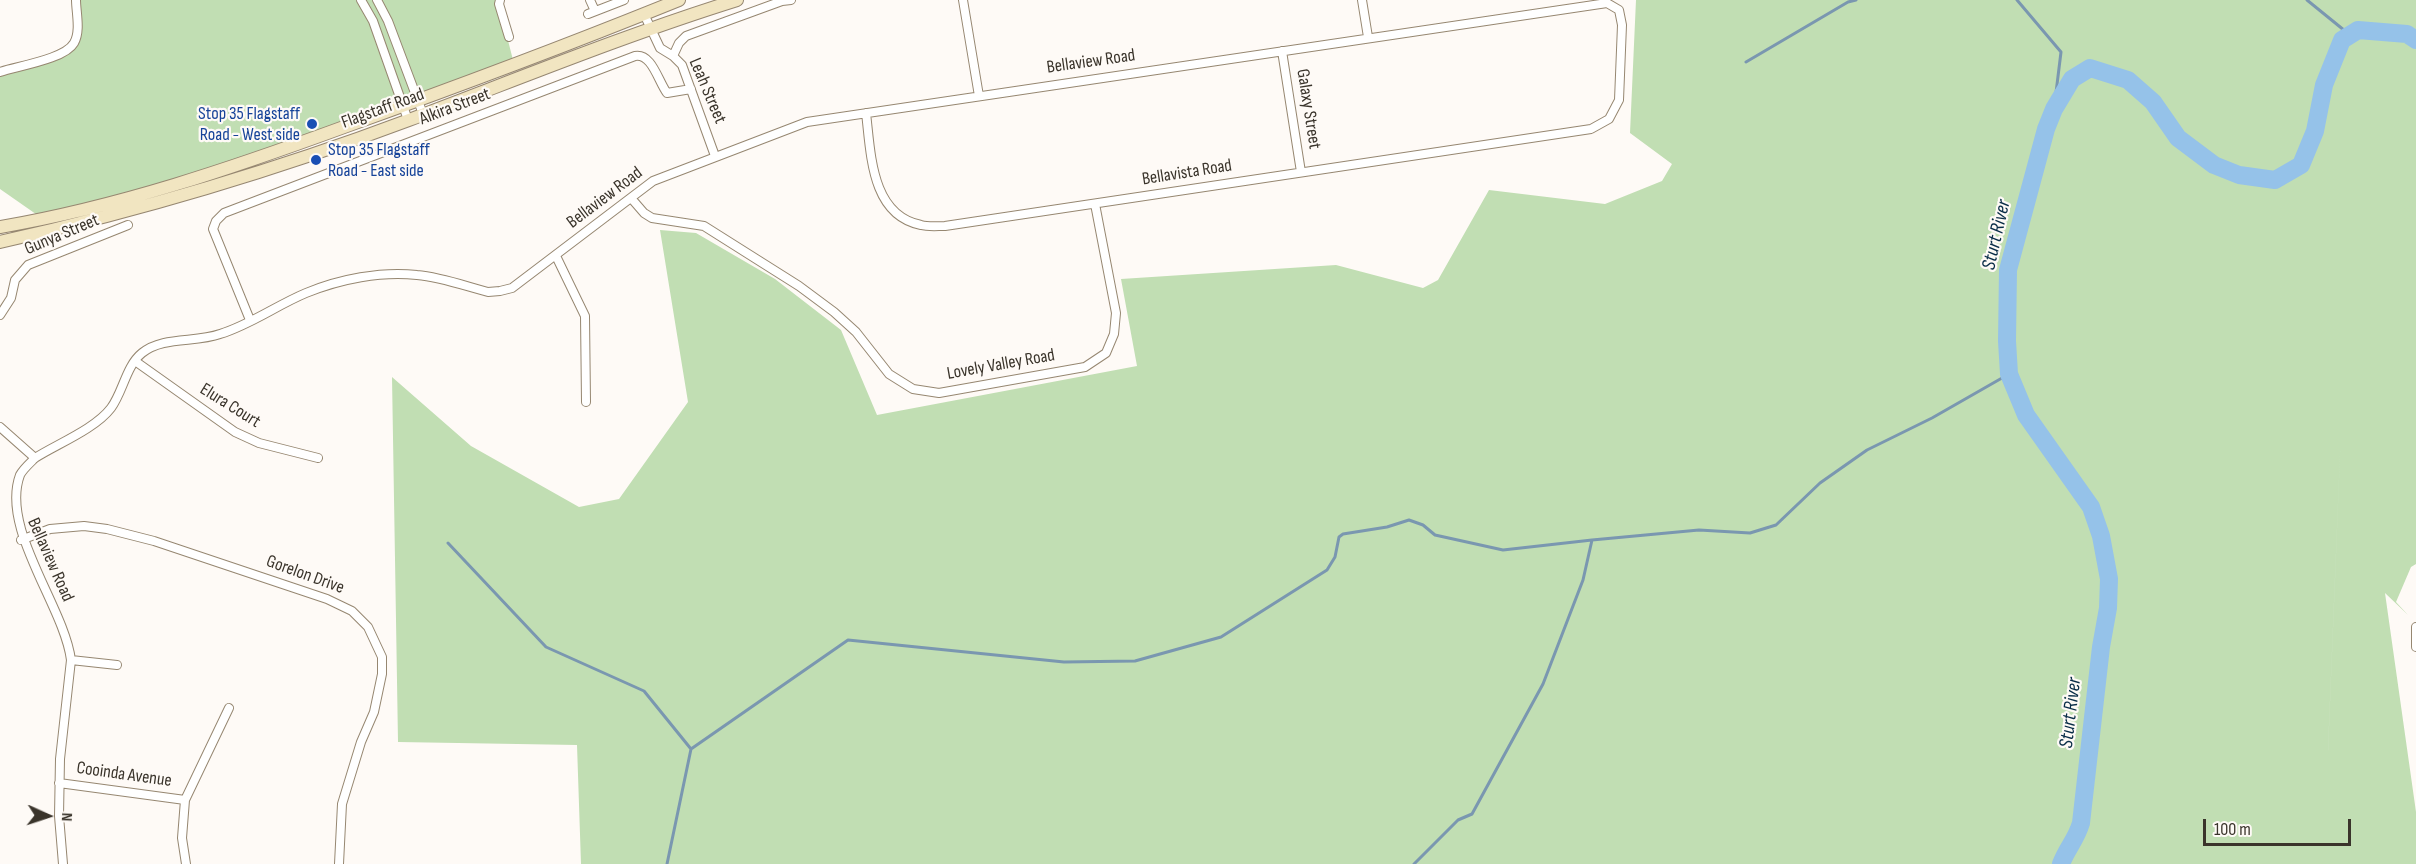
<!DOCTYPE html>
<html>
<head>
<meta charset="utf-8">
<style>
  body { margin:0 }
  #map { position:relative; width:2416px; height:864px; overflow:hidden; background:#fefaf6; font-family:"Sofia Sans Condensed",sans-serif }
  canvas { display:block }
  .north { position:absolute; left:18px; top:786px; width:60px; height:60px; -webkit-text-stroke:4px #fefaf6; paint-order:stroke; rotate:93deg; font-size:16px; font-weight:700; line-height:24px; text-align:center; color:#3a342b }
  .north::after { content:''; display:block; margin:auto; width:21px; height:27px; background:#3a342b; clip-path:polygon(50% 0,100% 100%,50% 72%,0 100%) }
  .scale { position:absolute; left:2203px; top:819px; width:148px; height:27px; box-sizing:border-box; border:3px solid #3a342b; border-top:0; padding-left:8px; font-size:18px; line-height:21px; white-space:nowrap; color:#3a342b; -webkit-text-stroke:4px #fefaf6; paint-order:stroke }
</style>
</head>
<body>
<div id="map">
<canvas width="2416" height="864"></canvas>
<div class="north">N</div>
<div class="scale">100 m</div>
</div>
<script>
const context = document.querySelector('canvas').getContext('2d');
context.lineJoin = 'round';
function paint(path, color) { context.fillStyle = color; context.fill(path, 'evenodd'); }
function strokePath(path, color, width, dash) { context.strokeStyle = color; context.lineWidth = width; context.lineCap = dash ? 'butt' : 'round'; context.setLineDash(dash || []); context.stroke(path); }
function drawText(font, color, halo, rows, align = 'center') {
  context.font = font + ' "Sofia Sans Condensed",sans-serif'; context.lineWidth = 4.5; context.setLineDash([]); context.textBaseline = 'middle'; context.strokeStyle = halo; context.fillStyle = color; for (const [text, x, y, turn = 0] of rows) {
    context.save(); context.translate(x, y); context.rotate((+turn || 0) * Math.PI / 180); context.textAlign = isNaN(turn) ? turn : align; if (halo) context.strokeText(text, 0, 0); context.fillText(text, 0, 0); context.restore();
  }
}
paint(new Path2D(`
  M75,0H500L499,5L514,64L269,154L43,219L0,189V72L64,53L75,42Z
  M1636,0H2416V564L2411,567L2396,602L2408,615L2385,593L2416,812V864H581L577,745L398,742L392,377L471,446L579,507L619,499L688,402L660,230L696,233L775,279L841,330L877,415L1137,366L1121,279L1336,265L1423,288L1438,280L1489,190L1605,204L1662,181L1672,164L1630,133ZM2349,233L2328,751V750Z`), '#c1deb3');
strokePath(new Path2D(`
  M2017,0L2061,52L2054,109
  M2307,0L2350,35
  M1746,62L1848,2L1856,0
  M448,543L546,647L644,691L691,749
  M667,864L691,749L848,640L1064,662L1135,661L1221,637L1327,570L1335,557L1339,537L1343,534L1387,527L1409,520L1423,525L1435,535L1503,550L1592,540
  M1414,864L1458,820L1472,814L1543,684L1583,580L1592,540L1699,530L1750,533L1776,525L1820,483L1867,450L1932,418L2009,374`), '#7a97b0', 3);
strokePath(new Path2D(`
  M2061,864C2067,848 2076,840 2081,823L2101,647L2108,608L2109,579L2101,536L2091,507L2026,415L2009,374L2007,341L2008,270L2046,129L2054,109L2072,79L2090,68L2128,80L2153,102L2178,138L2214,165L2239,175L2275,180L2301,165L2315,131L2324,85L2342,40L2358,30L2407,34L2416,40`), '#95c2e9', 18);
const street = new Path2D(`
  M361,0L373,21L408,120
  M377,0L388,21L423,114
  M500,0L499,4L509,37
  M590,0L595,11
  M963,0L979,96
  M1362,0L1368,37
  M588,14L624,0
  M644,14L660,48L673,56L682,65L715,156
  M1282,51L1301,172
  M673,56L679,43L686,36L782,1L791,0
  M0,72C18,66 65,59 74,43C81,31 76,12 76,0
  M631,198L644,213L652,218L704,226L799,286L834,312L856,332L889,374L913,389L939,393L1085,367L1106,353L1114,334L1116,313L1095,204
  M556,256L585,316L586,402
  M0,315L11,298L15,280L28,265L128,225
  M250,320L213,229L216,221L224,213L635,56C652,53 658,81 667,93L691,89
  M135,361L235,432L259,443L318,458
  M0,427L35,458
  M21,540L50,529L84,526L107,529L154,541L327,599L352,611L368,627L382,657V674L374,712L361,742L342,804L339,864
  M2416,627V647
  M71,660L117,665
  M59,783L185,800
  M63,864L59,816L60,759L71,660C64,606 0,529 20,475C23,469 30,463 35,458C57,444 95,429 111,408C123,392 126,366 142,353C163,336 195,343 220,334C250,325 277,305 306,293C340,279 381,271 417,275C441,277 465,286 488,292L500,291L512,288L653,181L807,122L1607,3L1619,10L1622,25L1619,100L1609,119L1591,129L945,226C937,226 928,227 921,225C871,215 871,154 866,113
  M186,864L182,838L185,800L229,708`);
const secondary = new Path2D(`
  M0,227C118,207 232,168 344,127C456,87 568,45 679,0
  M0,242C138,211 276,170 409,120C518,79 625,35 737,0`);
strokePath(street, '#968771', 10);
strokePath(secondary, '#968771', 14);
strokePath(street, '#fff', 8);
strokePath(secondary, '#f1e5c1', 12);
for (const [x, y, r, color] of [
  [312,124,6,"#1a4fb4"],
  [316,160,6,"#1a4fb4"]
]) { const dot = new Path2D(); dot.arc(x, y, r, 0, 2 * Math.PI); context.fillStyle = color; context.fill(dot); strokePath(dot, '#fefaf6', 2); }
drawText('18px', '#3a342b', '#fefaf6', [
  ["Bellaview Road",1091,62,-8],
  ["Leah Street",707,91,67],
  ["Alkira Street",455,107,-21],
  ["Flagstaff Road",383,109,-20],
  ["Galaxy Street",1308,109,81],
  ["Bellavista Road",1187,173,-9],
  ["Bellaview Road",605,198,-37],
  ["Gunya Street",62,235,-23],
  ["Lovely Valley Road",1001,365,-10],
  ["Elura Court",230,406,32],
  ["Bellaview Road",50,560,66],
  ["Gorelon Drive",305,575,20],
  ["Cooinda Avenue",124,775,8]
]);
drawText('18px', '#164399', '#fefaf6', [
  ["Stop 35 Flagstaff",300,114],
  ["Road - West side",300,135],
  ["Stop 35 Flagstaff",328,150,"left"],
  ["Road - East side",328,171,"left"]
], 'right');
drawText('italic 20px', '#092d47', '#fefaf6', [
  ["Sturt River",1997,235,-77],
  ["Sturt River",2071,713,-83]
]);
</script>
</body>
</html>
